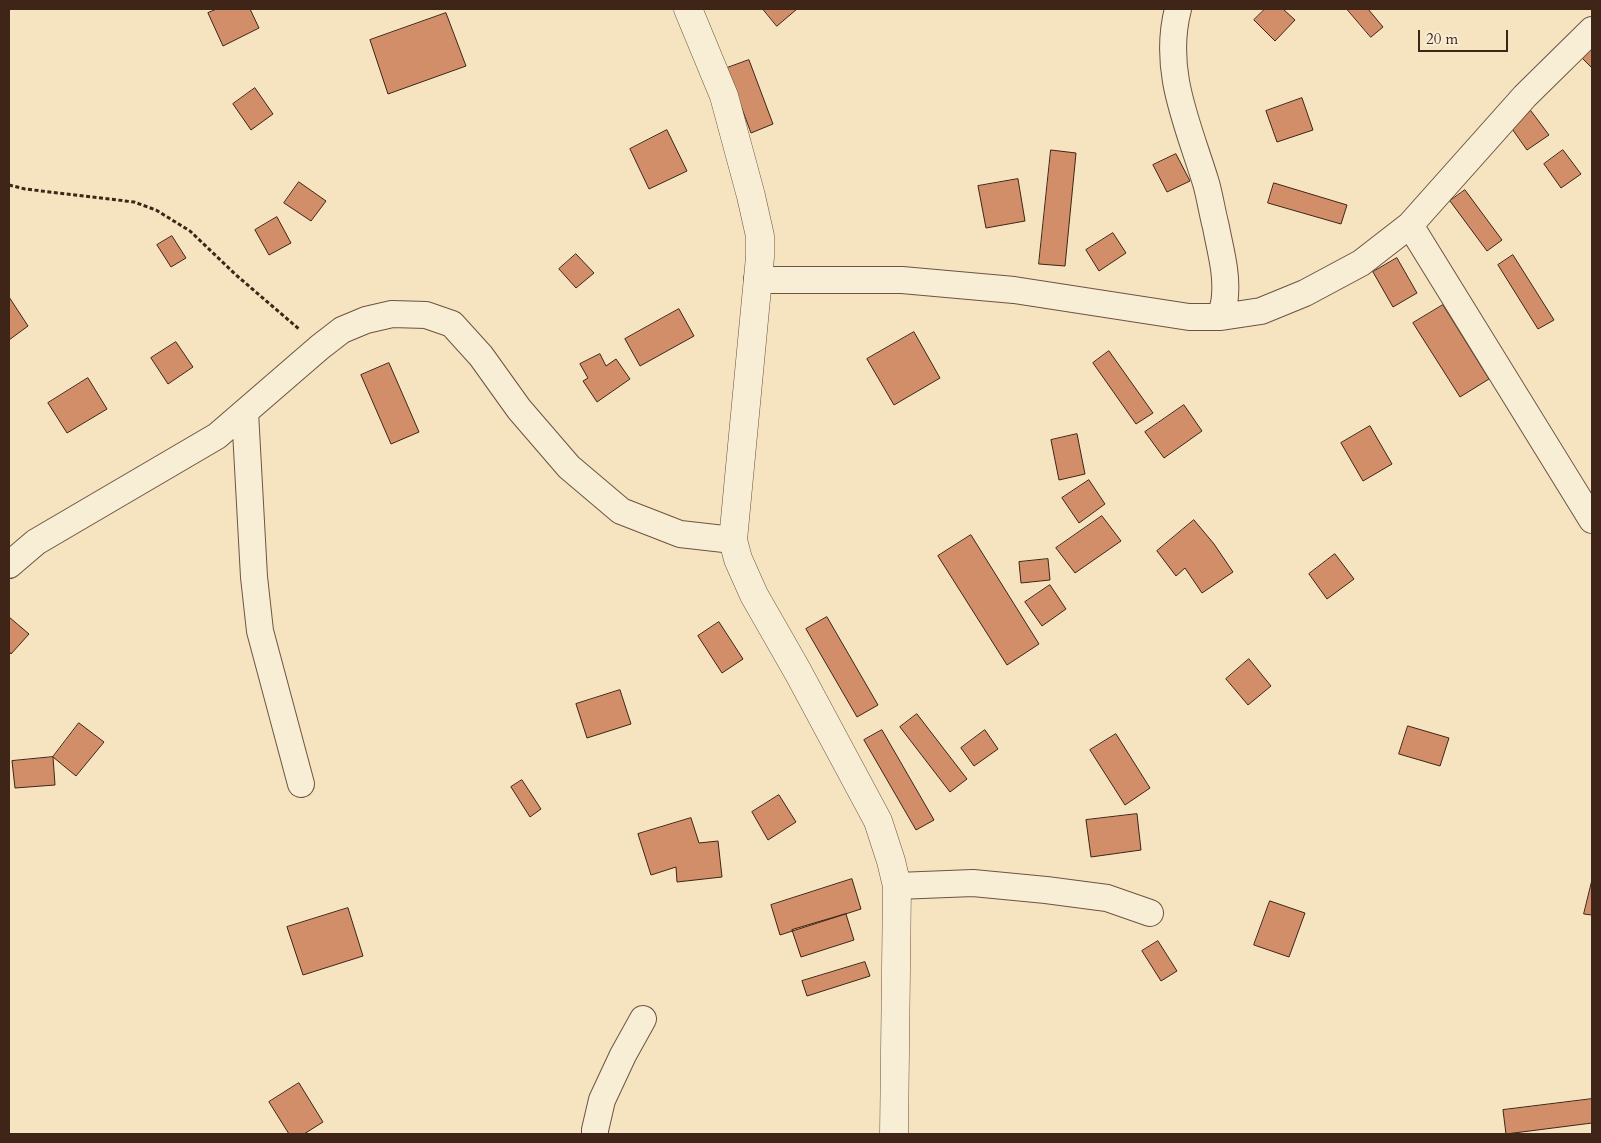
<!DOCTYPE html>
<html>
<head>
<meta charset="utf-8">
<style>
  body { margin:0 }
  #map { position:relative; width:1601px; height:1143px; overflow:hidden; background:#f5e4bf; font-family:Cardo,serif }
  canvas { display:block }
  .frame { position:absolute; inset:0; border:10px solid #3f2418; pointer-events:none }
  .scale { position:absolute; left:1418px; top:30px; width:90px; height:22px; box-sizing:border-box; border:2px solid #3f2418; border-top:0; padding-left:6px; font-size:15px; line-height:18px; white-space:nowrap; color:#3f2418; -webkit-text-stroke:4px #f8edd5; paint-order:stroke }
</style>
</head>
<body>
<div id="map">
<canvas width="1601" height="1143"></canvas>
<div class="frame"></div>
<div class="scale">20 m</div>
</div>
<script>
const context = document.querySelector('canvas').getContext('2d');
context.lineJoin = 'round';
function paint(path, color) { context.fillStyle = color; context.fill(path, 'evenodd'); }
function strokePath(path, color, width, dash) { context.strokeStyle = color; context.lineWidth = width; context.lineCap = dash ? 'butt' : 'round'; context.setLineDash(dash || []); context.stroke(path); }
const building = new Path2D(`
  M217,9H250L259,28L223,46L208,13Z
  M763,9H797L777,26Z
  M1265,9H1283L1295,20L1275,41L1254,20Z
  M1347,9H1368L1383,27L1371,37Z
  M446,13L466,66L388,94L370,40Z
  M1592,45V68L1579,55Z
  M749,60L773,124L751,133L727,68Z
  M255,88L273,114L251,130L233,104Z
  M1302,98L1313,130L1277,142L1266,111Z
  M1531,111L1549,135L1527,150L1510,126Z
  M667,130L687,171L649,189L630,149Z
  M1051,150L1076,153L1065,266L1039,264Z
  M1563,150L1581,174L1561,188L1544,164Z
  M1176,154L1190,181L1167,192L1153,165Z
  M1018,179L1025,221L986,228L978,186Z
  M299,182L326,201L311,221L284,203Z
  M1274,183L1347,205L1341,224L1268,203Z
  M1465,190L1502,240L1487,251L1450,201Z
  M277,217L291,243L269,255L255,230Z
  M1113,233L1126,253L1099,271L1086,250Z
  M172,236L186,258L171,267L157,245Z
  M576,254L594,273L576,288L559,269Z
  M1513,255L1554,320L1538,329L1498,265Z
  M1397,258L1417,293L1393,307L1373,272Z
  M9,297L28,326L9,340Z
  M1443,305L1489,379L1460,397L1413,323Z
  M679,309L694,336L640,366L625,339Z
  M914,332L940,378L894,405L867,359Z
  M176,342L193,367L168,384L151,358Z
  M1109,351L1153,413L1136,424L1093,363Z
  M600,354L606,366L616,359L630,379L597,402L583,381L588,378L580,364Z
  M389,363L419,432L391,444L361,375Z
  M88,378L107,409L67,433L48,403Z
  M1184,405L1202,431L1164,458L1145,432Z
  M1370,426L1392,464L1363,481L1341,443Z
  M1077,434L1085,474L1059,480L1051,440Z
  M1089,480L1105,504L1079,523L1062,498Z
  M1102,516L1121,541L1075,573L1056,548Z
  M1194,520L1214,544L1233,572L1202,593L1185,568L1176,576L1157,551Z
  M971,535L1039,644L1007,665L938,556Z
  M1335,554L1354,579L1327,599L1309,574Z
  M1048,559L1050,580L1021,583L1019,562Z
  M1050,585L1066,609L1042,626L1025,602Z
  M9,617L29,634L11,654L9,651Z
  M827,617L878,705L857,717L806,629Z
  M719,622L743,659L722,673L698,636Z
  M1249,659L1271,686L1248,705L1226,679Z
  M620,690L631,724L587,738L576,704Z
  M917,714L967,779L950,792L900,727Z
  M79,723L104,742L76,776L53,757Z
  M1408,726L1449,738L1440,766L1399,754Z
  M882,730L934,820L916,830L864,740Z
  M985,730L998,749L974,766L961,748Z
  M1116,734L1150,788L1125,805L1090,750Z
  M53,757L55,785L15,788L12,761Z
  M522,780L541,809L530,817L511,787Z
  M779,795L796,822L768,840L752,812Z
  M1137,814L1141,850L1091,857L1086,820Z
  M691,818L699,843L718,841L722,877L677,882L676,867L651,875L638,834Z
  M852,879L861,909L780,935L771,905Z
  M1592,880V915L1584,914Z
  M1270,901L1305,913L1289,957L1254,945Z
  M348,908L363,956L303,975L287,927Z
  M846,914L854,940L801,957L792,930Z
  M1158,941L1177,971L1161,981L1142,951Z
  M865,962L870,976L807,996L802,981Z
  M299,1083L323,1122L304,1134H289L269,1102Z
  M1592,1099V1123L1506,1134L1503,1110Z`);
paint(building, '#d28e69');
strokePath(building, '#3f2418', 1);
const minor = new Path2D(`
  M1178,9C1162,71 1188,124 1206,183C1210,197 1212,212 1216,227C1220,249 1227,272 1225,295C1225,302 1222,310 1221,317
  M1410,225L1592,520
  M757,280H902L1014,290L1189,317H1221L1261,311L1305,293L1361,263L1410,225L1525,96L1592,30
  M245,412L254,577L260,631L301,784
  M9,565L36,542L217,436L320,347L342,330L366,320L392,314L426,315L452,324L481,356L519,409L569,467L621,511L680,534L733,540
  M897,886L973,883L1046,890L1107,898L1150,913
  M595,1134V1130L602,1100L623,1055L643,1019`);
const tertiary = new Path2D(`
  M688,9L724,96L751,196L760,236V257L733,540L738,559L754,595L798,672L878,821L891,861L897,886L894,1134`);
strokePath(minor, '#6c5442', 28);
strokePath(tertiary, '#6c5442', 29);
strokePath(new Path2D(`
  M9,185L25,189L134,202L156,210L190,231L236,275L299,329`), '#3f2418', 3, [4, 2.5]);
strokePath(minor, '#f8edd5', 26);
strokePath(tertiary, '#f8edd5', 28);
</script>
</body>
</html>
